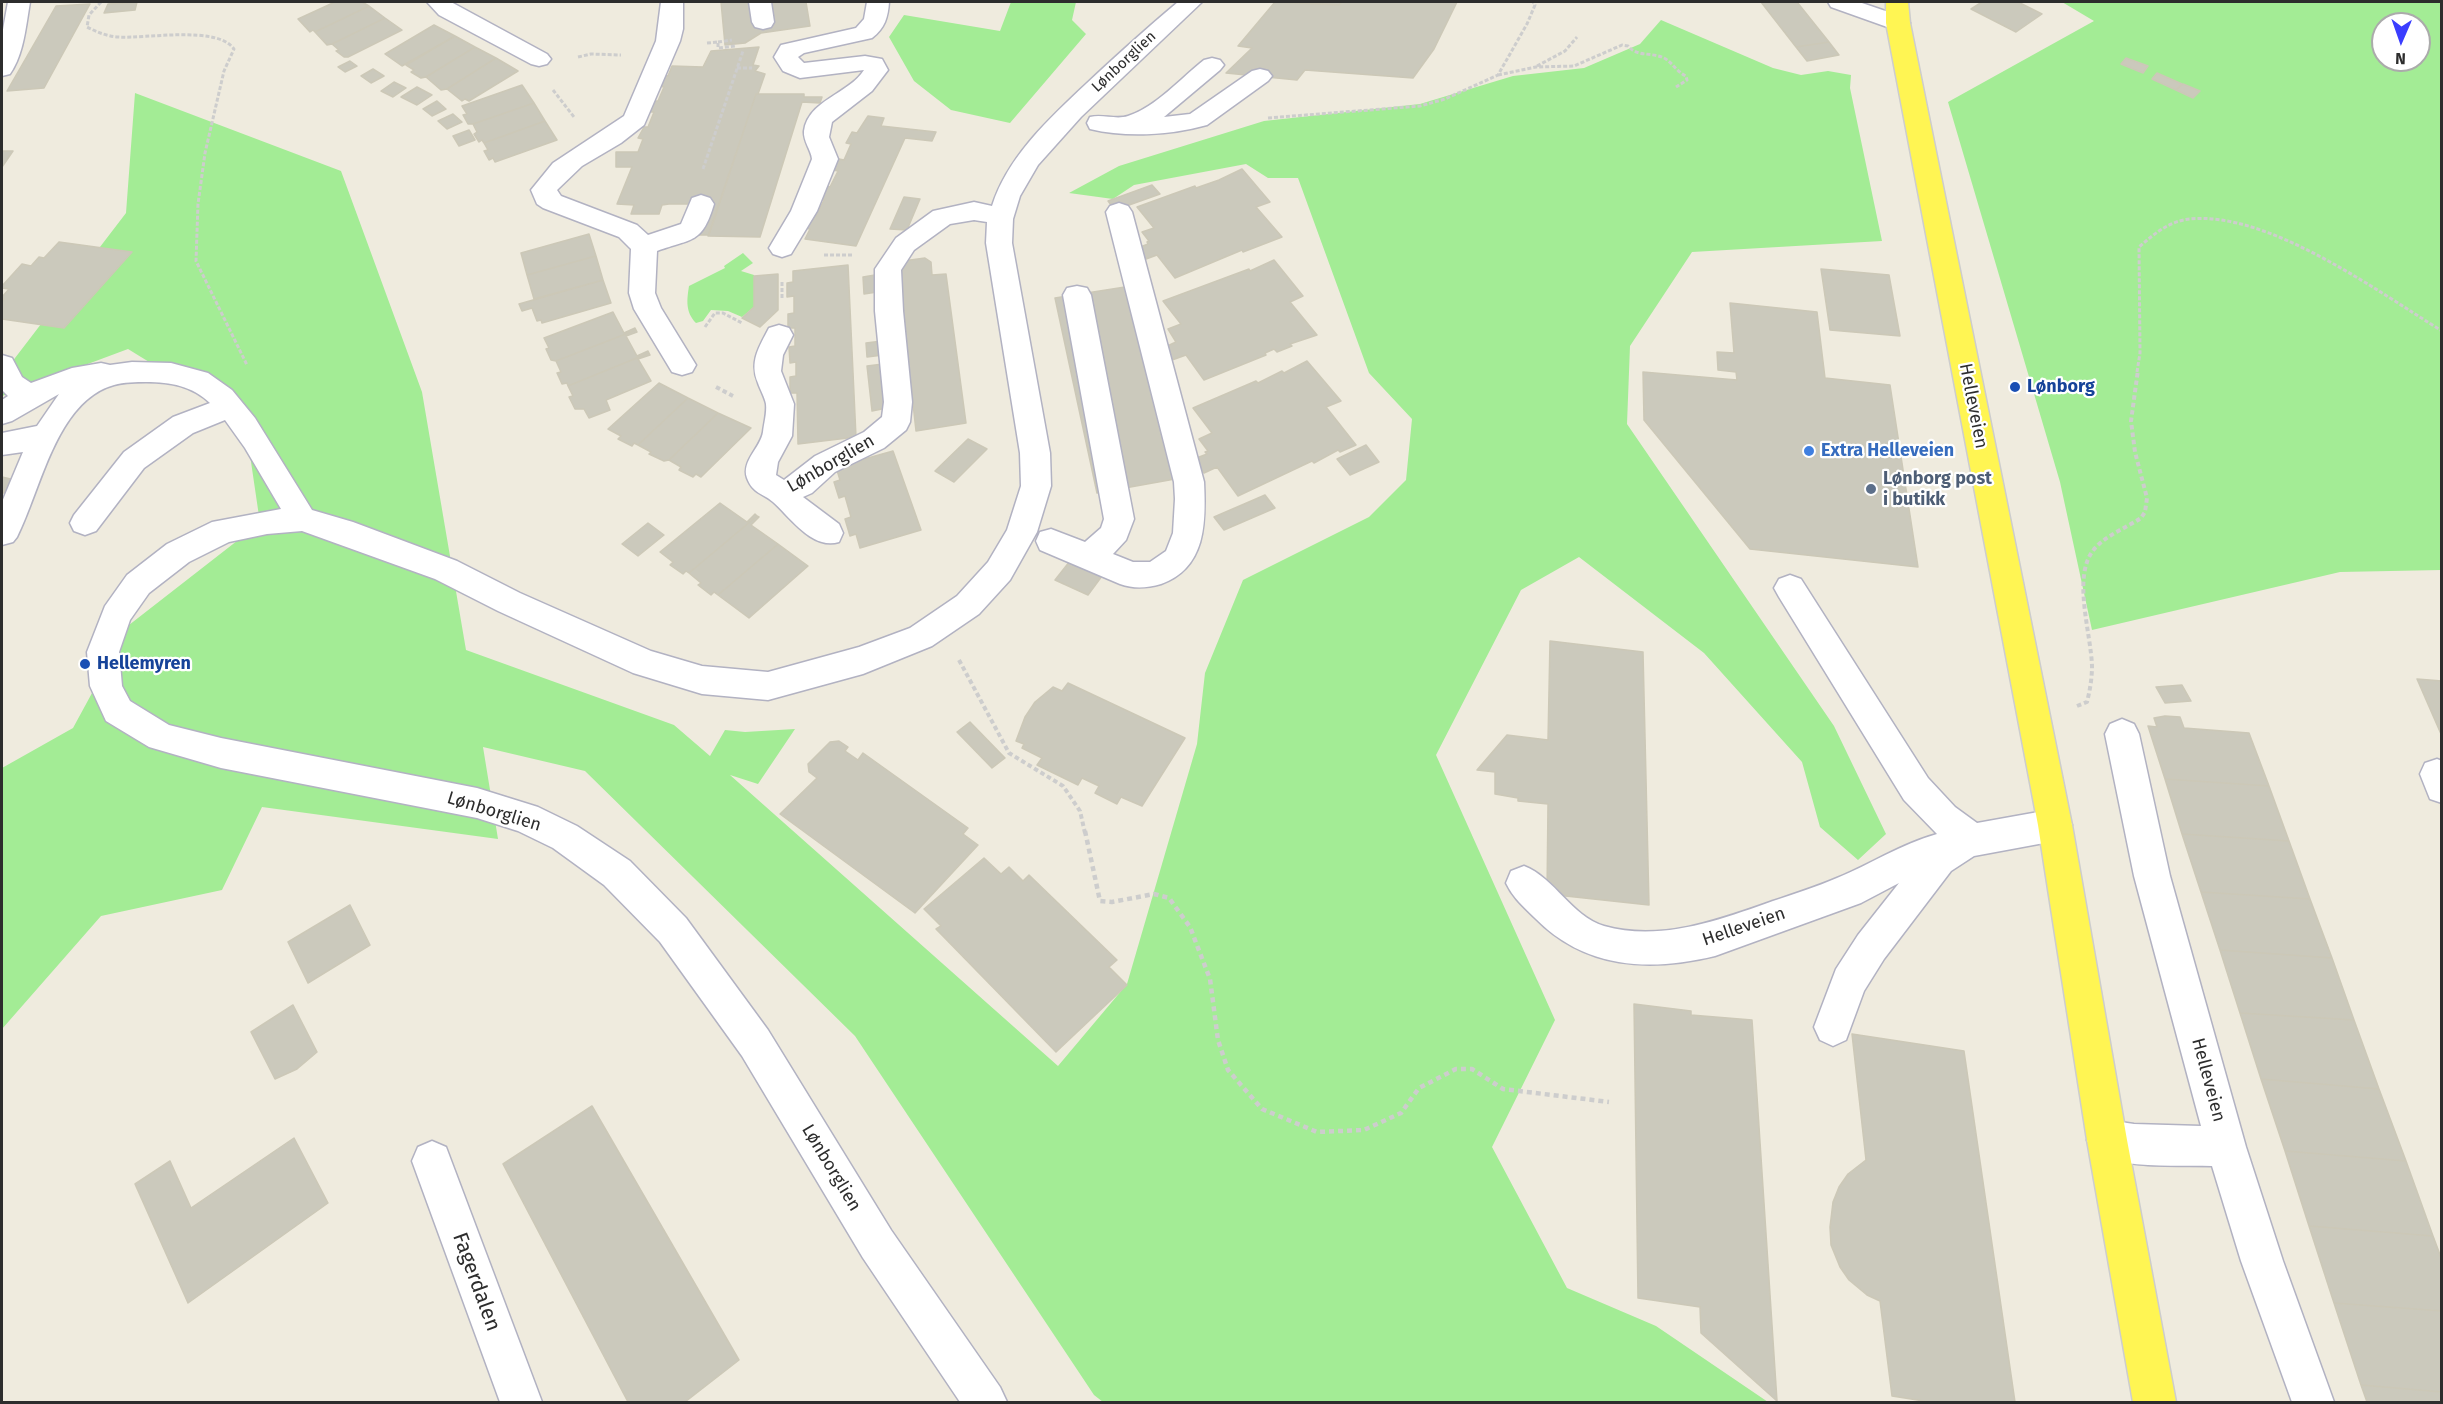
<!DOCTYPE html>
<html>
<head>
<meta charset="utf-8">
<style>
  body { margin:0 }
  #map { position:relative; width:2443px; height:1404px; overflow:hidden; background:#efebde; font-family:"Fira Sans",sans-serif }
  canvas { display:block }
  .frame { position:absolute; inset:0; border:3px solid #2d2d2d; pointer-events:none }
  .north { position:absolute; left:2371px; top:12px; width:60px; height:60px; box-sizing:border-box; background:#fff; border:2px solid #ababab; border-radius:50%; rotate:182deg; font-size:16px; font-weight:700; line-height:24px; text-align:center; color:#2d2d2d }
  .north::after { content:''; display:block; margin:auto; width:21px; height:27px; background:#3b3eff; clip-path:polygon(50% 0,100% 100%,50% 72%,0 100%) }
</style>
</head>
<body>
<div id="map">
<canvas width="2443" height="1404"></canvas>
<div class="frame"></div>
<div class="north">N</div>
</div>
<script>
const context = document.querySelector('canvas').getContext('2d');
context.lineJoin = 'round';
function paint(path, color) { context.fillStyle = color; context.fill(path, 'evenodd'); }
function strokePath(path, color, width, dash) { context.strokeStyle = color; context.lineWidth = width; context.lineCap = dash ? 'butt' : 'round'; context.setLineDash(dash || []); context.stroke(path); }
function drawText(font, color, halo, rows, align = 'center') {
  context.font = font + ' "Fira Sans",sans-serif'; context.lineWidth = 4.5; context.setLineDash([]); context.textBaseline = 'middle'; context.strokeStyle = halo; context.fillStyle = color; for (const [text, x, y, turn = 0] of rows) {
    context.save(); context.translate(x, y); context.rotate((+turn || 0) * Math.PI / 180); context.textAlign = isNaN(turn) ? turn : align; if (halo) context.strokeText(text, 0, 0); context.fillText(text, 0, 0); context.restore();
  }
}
paint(new Path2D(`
  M1011,2H1076L1072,20L1086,34L1010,123L951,110L914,81L889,37L904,15L1000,31Z
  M2062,2H2441V570L2340,572L2092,630L2060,482L1948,102L2094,21ZM2383,24H2419V60H2383Z
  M1661,20L1773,68L1801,75L1828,71L1851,75L1850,88L1882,241L1692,252L1630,346L1627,424L1834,726L1886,834L1858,860L1820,827L1802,762L1704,653L1579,557L1521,590L1436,755L1555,1020L1492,1147L1567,1288L1656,1326L1768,1402H1103L1094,1395L855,1036L585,771L483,747L498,839L262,807L222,890L101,916L2,1029V768L73,728L129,625L260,523L245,421L128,349L2,396V375L126,213L135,93L341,171L422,392L466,650L674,725L710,756L725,730L745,732L795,729L758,784L730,775L1058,1066L1127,984L1197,744L1205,673L1243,580L1369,517L1406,480L1412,419L1369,373L1298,178H1268L1246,164L1134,185L1113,199L1069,193L1119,166L1264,121L1420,104L1513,76L1584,68L1640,44Z
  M743,253L753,263L741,271L754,275L755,306L742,317L728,311L711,310L703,321L696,323C685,312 687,299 689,286L725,268L724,266Z`), '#a3ec95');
const building = new Path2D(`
  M137,2L135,10L104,13L108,4Z
  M335,2H362L369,6L315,32L313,30L310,32L298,19Z
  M721,2H806L810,26L761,33L745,43L725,45Z
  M1275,2L1339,5L1342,2H1457L1434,49L1413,78L1305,70L1297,80L1226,73L1252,48L1238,46Z
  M1298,2H1342L1339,5Z
  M1761,2H1797L1829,42L1796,47Z
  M1982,2H2018L2042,14L2016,32L1971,9Z
  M90,4L44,88L7,91L56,6Z
  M369,6L385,18L332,44L327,45L315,32Z
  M385,18L402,30L348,57H344L336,51L339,50L332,44Z
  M434,25L455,36L402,66L385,54Z
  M455,36L475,47L426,77L421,78L411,72L414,70L406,65Z
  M1829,42L1839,55L1807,61L1796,47Z
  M475,47L496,58L447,89L441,90L426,77Z
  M759,47L753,65L759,66L755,71L765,74L758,94H756L709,235H698L708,204H669L662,205L659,214H631L634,205L617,204L632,167H616V152H638L643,139L638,138L644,127H648L654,112H648L653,101H658L664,87L659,86L664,75L668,76L672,66L703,67L711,51Z
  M496,58L518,71L469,101L465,99L462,101L447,89Z
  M2126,58L2148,66L2143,73L2121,64Z
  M350,61L357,66L345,72L338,67Z
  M373,69L384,76L371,83L361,76Z
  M2157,73L2182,84L2176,90L2152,79Z
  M394,82L406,88L393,97L381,91Z
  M2183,84L2200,91L2193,98L2176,90Z
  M522,85L534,103L473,124H468L463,115L467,114L462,106Z
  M417,87L432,95L417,105L401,97Z
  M756,94H804V97H822L820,103L802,102L760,237L708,236Z
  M437,101L446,109L432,116L423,109Z
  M534,103L545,121L484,143L482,140L479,142L474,134L477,132L473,124Z
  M453,114L462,122L447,129L438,121Z
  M868,116L884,118L881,126L936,132L932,141L905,138L856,246L805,239L810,229L804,228L810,215L816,216L824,200L819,199L825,186L830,187L838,171L833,170L839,159L844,160L851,144L846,143L852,132L857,133Z
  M545,121L557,140L495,162L493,158L489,160L484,151L488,150L484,143Z
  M469,130L475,140L459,146L453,136Z
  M2,151H13L2,167Z
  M1242,169L1270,202L1256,207L1282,237L1243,252L1242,250L1175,278L1157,255L1146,259L1138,248L1148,244L1147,242L1149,241L1142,232L1154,228L1137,207L1195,186L1196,188L1219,180Z
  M1152,185L1160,194L1115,210L1108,201Z
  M904,197L920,199L907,230L890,229Z
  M589,234L596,256L527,275L521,253Z
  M59,242L132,252L64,328L2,319V302L4,299L2,297L9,289L2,288V286L22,264L31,266L39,257L44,258Z
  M596,256L603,280L534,299L527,275Z
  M925,258L931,262L932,275L946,274L966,423L916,431L898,266L903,261Z
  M1274,260L1303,296L1290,302L1317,335L1290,344L1292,346L1277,352L1274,349L1265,353L1266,355L1204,380L1186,355L1172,360L1163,348L1176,342L1168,329L1181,324L1163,301L1249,269L1250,271Z
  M848,265L856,437L798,444L797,393H790V377L796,376V362L790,363L789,347L795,346V328H788V314L794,313V296L787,297V283L793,282V271Z
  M1821,269L1889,275L1900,336L1830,330Z
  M778,274V310L760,327L742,318L754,307V276Z
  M875,275L877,292L864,294L863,277Z
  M603,280L611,303L542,323L541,320L537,321L532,308L522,311L519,304Z
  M1125,287L1175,479L1097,493L1055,298Z
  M1730,303L1817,312L1825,378L1890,385L1918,567L1750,549L1644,420L1643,372L1737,380L1736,372L1718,370L1717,352L1734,353Z
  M613,312L624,333L635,328L636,330L556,361L551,360L546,349L549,348L544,338Z
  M636,330L637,332L626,336L637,356L648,351L649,353L568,386L567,383L562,384L557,373L561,372L556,361Z
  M882,341L883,355L867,357L866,343Z
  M649,353L650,355L638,359L651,381L606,400L610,410L589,418L584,409H575L569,397L573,396L568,386Z
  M1307,361L1341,401L1326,407L1356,445L1340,452L1338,450L1314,463L1312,461L1238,496L1217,467L1204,473L1194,459L1207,454L1205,452L1208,451L1199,439L1212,433L1193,408L1256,381L1258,383L1282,371L1284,373Z
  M883,364L887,408L872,411L867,366Z
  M659,383L688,398L638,445L634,443L632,446L618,439L621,436L608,429Z
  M688,398L718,413L669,460L664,461L649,454L651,452L638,445Z
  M718,413L751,428L701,477L696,474L693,477L679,470L681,467L669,460Z
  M968,439L987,449L954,482L935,471Z
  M1366,445L1379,462L1350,475L1337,459Z
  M893,451L921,530L860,548L856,534L850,536L845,519L851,517L845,496L839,498L834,482L840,480L836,467Z
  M2,477L15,480L4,493H2Z
  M1265,495L1275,508L1224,530L1214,517Z
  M720,503L747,522L755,514L757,516L689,573L686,571L683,574L670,565L673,562L660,552Z
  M757,516L759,517L751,525L778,544L718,595L714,592L711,595L698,585L701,583L689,573Z
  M648,523L664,535L638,556L622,544Z
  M778,544L808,566L749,618L718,595Z
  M1070,561L1102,576L1088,595L1055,580Z
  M1550,641L1643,652L1649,905L1547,894L1548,804L1518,801V798L1495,794V772L1477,770L1507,735L1548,740Z
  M2417,679L2442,681V734H2441Z
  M1068,683L1185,738L1142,806L1121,797L1117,804L1095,793L1099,786L1082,778L1078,785L1037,765L1042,758L1022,748L1024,744L1016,741L1025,717L1035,702L1053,687L1062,691Z
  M2182,685L2191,701L2165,703L2156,687Z
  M2165,716L2180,717L2184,728L2249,733L2269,786L2165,779L2148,726L2157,727L2154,718Z
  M970,722L1005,758L992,768L957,732Z
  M839,741L848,747L845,751L858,760L863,753L968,828L963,834L978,845L915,913L780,814L817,778L809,772L808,764L830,742Z
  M2165,779L2269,786L2289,841L2182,834Z
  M2182,834L2289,841L2310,899L2201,892Z
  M984,858L1001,874L1009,867L1023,881L1029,875L1117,960L1109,967L1127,985L1056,1052L936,929L941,926L924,909Z
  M2201,892L2310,899L2332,958L2220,950Z
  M350,905L370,945L308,983L288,942Z
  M2220,950L2332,958L2354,1020L2240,1013Z
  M1634,1004L1691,1011V1015L1752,1020L1777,1401L1701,1333L1700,1307L1638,1298Z
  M293,1005L317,1052L297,1069L275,1079L251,1032Z
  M2240,1013L2354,1020L2379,1089L2261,1079Z
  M1852,1034L1964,1051L2015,1402H1930L1892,1396L1880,1301L1867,1295L1849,1280L1840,1267L1831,1245L1830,1227L1833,1202L1839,1187L1848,1174L1866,1160Z
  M2261,1079L2379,1089L2406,1161L2285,1151Z
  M592,1106L739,1360L685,1402H628L503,1164Z
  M294,1138L328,1203L188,1303L135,1184L170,1161L191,1208Z
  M2285,1151L2406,1161L2433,1236L2309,1226Z
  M2309,1226L2433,1236L2442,1260V1311L2334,1303Z
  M2334,1303L2442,1311V1392L2361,1385Z
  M2361,1385L2442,1392V1402H2367Z`);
paint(building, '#cbc9bc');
strokePath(building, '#ccc8b7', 1.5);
const minor = new Path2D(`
  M8,2H30C26,25 24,54 10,74L2,76V35Z
  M427,2H451L547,54L551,59L547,64L539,66L531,64L439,15Z
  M661,2H683V29L680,41L644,125L621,143L582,166L557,190L561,196L637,225L648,235L681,224L692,198L701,195L710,198L714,204C702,244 693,238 657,251L655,293L661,308L696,365L692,372L682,375L672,372L634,309L629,293L631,249L619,237L543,208L537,204L531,190L553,163L624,116L656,41Z
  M749,2H771L774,22L771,27L763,29L755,27L752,22Z
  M867,2H889C888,17 885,28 872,38L804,53L798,57L804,63L865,56L882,59L888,70L872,91L832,122L829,137L838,159L817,211L791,254L782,257L773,254L769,248L791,211L812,159C811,150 803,141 804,131C808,100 849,94 864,70L800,78L783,71L774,57L781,45L856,28L864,19Z
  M1178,2H1202L1081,117L1038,165L1020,196L1013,219L1012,243L1050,453L1051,486L1037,532L1010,580L979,614L932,646L863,674L768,700L702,694L633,673L498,611L435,579L302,531L267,534L229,542L189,562L149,593L130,620L119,652L122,686L130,701L169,725L221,738L477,788L538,807L577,826L630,861L686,918L768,1030L891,1230L1000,1387L1007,1402H960L863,1258L742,1056L660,942L604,885L553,848L518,831L477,818L221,768L149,747L106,721L90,686L87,652L105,606L127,575L167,544L212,522L281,509L245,448L225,420L193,433L144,468L96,531L85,535L74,531L70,523L74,515L124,452L173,417L210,403C192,386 171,382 146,382C136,382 124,382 114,385C56,401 41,490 17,537L13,542L2,545V502L23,452L2,455V433L37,426L59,394L12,421L2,424V400L8,396L2,390V355L12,358L22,377L31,383L72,368L101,363L110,365L132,362L171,363L208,373L232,390L255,418L312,510L353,522L457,561L520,593L651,651L702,666L768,672L859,647L910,628L957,596L988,562L1007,530L1021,486L1020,453L986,243L987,222L974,220L950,224L914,250L901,270L903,311L912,402L910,422L906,430L884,448L835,472L812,493L803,497L839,524L843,533L839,542C812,550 791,518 773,502C763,493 753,494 747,478C741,461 761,447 763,432C764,423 767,413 766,404C765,398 760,389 758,383C749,362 759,347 769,328L779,325L789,328L793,335L783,355L781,371L794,404L792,436L778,462L776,475L784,480L815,456L864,432L882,417L884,402L875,311V269L896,238L933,211L974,202L992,206C1008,156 1049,119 1086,84C1116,56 1147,28 1178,2Z
  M1828,2H1859L1906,18L1910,23L1906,28L1898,30L1890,28L1831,7Z
  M1212,58L1220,60L1224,65L1220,70L1164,117L1190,114L1252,71L1260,69L1268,71L1272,76L1268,81L1207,125C1171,135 1127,138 1090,129L1087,123L1090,117C1103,114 1116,120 1128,116C1156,107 1181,78 1204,60Z
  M1119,203L1128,206L1132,212L1204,482C1206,523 1206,568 1161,584C1147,588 1134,589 1120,584L1040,550L1036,541L1040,532L1051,529L1085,542L1101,528L1104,519L1063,295L1067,288L1077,286L1087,288L1091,295L1134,519L1126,540L1113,554L1133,562H1150L1166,551L1173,533L1175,499L1174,482L1106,212L1110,206Z
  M1790,575L1801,579L1928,778L1955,807L1977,823L2055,809L2067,814L2072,825L2067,836L2055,841L1974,856L1951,871L1884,959L1864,991L1846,1040L1833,1046L1820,1040L1814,1027L1836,969L1858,935L1899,883L1861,903L1715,956C1649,972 1585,969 1535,918C1524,907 1513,898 1506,883L1511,871L1524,866C1555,878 1571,916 1604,926C1660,942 1720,920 1773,901C1794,894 1816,887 1837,878C1871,864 1901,844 1937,834L1904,800L1779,597L1774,588L1779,579Z
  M2122,719L2134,724L2139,734L2170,876L2246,1147L2283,1261L2334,1402H2292L2241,1261L2212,1166C2173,1165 2130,1169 2093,1154L2087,1140L2093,1126L2107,1120L2134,1124L2201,1126L2134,876L2105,734L2110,724Z
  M2437,759L2442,761V803L2430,799L2420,774L2425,763Z
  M432,1141L446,1147L542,1402H500L412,1161L418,1147Z`);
const major = new Path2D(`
  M1886,2H1908L1910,23L2072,825L2127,1140L2176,1402H2133L2087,1140L2038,825L1886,23Z`);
strokePath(minor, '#b2b2c2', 3);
strokePath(major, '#cdcdcd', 3);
strokePath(new Path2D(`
  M101,2L89,15L87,27C97,32 106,36 118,37C146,39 217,25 234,49L224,71L205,153L198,204L196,261L247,365
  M718,42L732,40
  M707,43L718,42V48L735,46
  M578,57L591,54L621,55
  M1537,66L1565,51L1577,37
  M737,68H752
  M1498,75L1536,67L1574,66L1622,45L1628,46C1637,57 1651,52 1664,58C1672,62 1677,72 1686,76L1687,80L1676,87
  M553,90L574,117
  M1268,118L1420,106L1445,99L1498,75L1527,24L1535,5L1533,2
  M703,169L743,51
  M824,255H852
  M782,282V299
  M705,327L715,313H723L742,323
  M2137,372L2140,353L2139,247C2154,234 2169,221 2190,219C2268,211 2377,291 2442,331`), '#cdcdcd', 3, [4, 2]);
strokePath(new Path2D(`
  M716,387L733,396
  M959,660L1009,753L1063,786L1080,811L1085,833
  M2077,706L2087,702C2090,690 2092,678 2092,666C2091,634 2073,579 2092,552C2102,537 2126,528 2141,518L2145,512L2147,498L2135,452L2131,421L2138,370`), '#cdcdcd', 4, [4.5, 3]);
strokePath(new Path2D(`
  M1085,831L1100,901L1112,902L1154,894L1169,898L1190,927L1210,979L1218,1040L1228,1070L1262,1109L1317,1132L1364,1130L1401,1113L1419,1088L1456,1069H1472L1503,1089L1609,1102`), '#cdcdcd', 4.5, [5, 4]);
paint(minor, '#fff');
paint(major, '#fff553');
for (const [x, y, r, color] of [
  [2015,387,6,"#1a4fb4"],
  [1809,451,6,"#3f7fe0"],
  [1871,489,6,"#5c6f8a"],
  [85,664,6,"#1a4fb4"]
]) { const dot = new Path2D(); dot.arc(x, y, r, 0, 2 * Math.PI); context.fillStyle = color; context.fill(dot); strokePath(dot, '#fff', 2); }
drawText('15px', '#2d2d2d', '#fff', [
  ["Lønborglien",1124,62,-43]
]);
drawText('bold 18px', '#164399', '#fff', [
  ["Lønborg",2027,387],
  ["Hellemyren",97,664]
], 'left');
drawText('18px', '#2d2d2d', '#fff', [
  ["Helleveien",1973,406,79],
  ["Lønborglien",831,464,-30],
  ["Lønborglien",494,812,17],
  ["Helleveien",1744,927,-19],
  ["Helleveien",2208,1080,75],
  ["Lønborglien",831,1168,59]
]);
drawText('bold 18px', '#366cbe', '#fff', [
  ["Extra Helleveien",1821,451]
], 'left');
drawText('bold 18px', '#4e5e75', '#fff', [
  ["Lønborg post",1883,479],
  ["i butikk",1883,500]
], 'left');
drawText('21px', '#2d2d2d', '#fff', [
  ["Fagerdalen",476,1282,70]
]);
</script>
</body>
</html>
